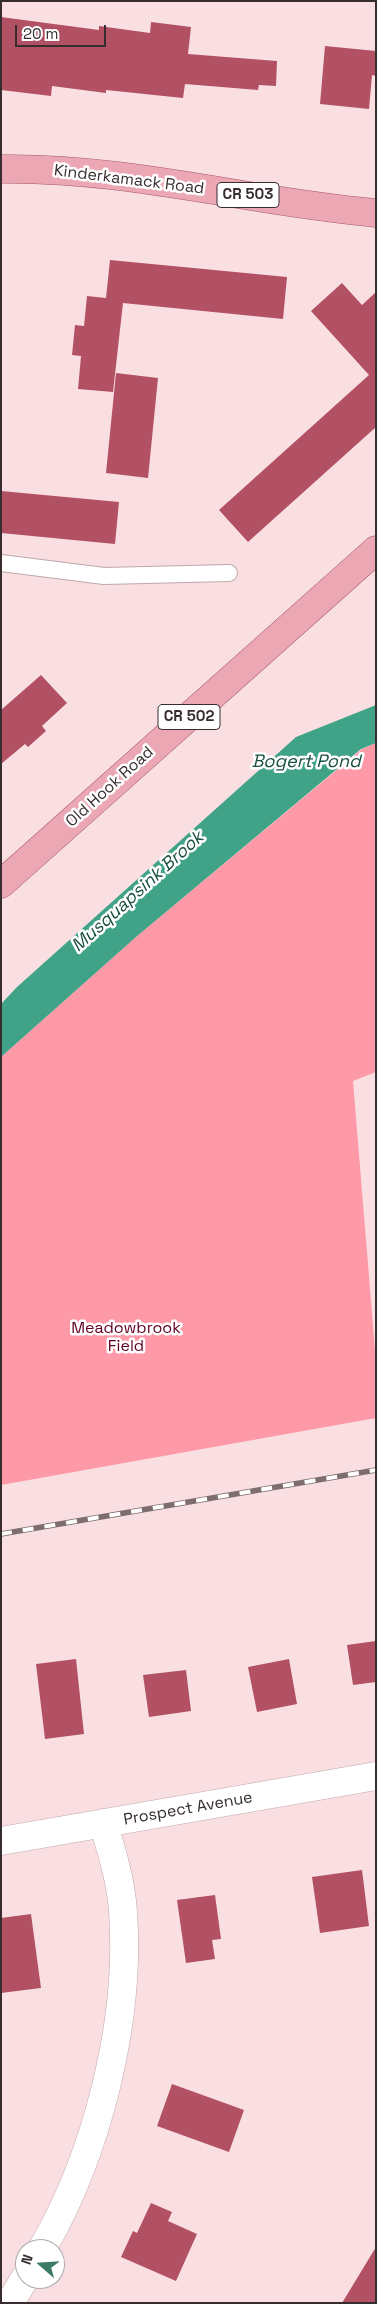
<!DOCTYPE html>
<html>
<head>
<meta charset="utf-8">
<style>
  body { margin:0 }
  #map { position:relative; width:377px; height:2304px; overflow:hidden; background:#fadfe2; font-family:"Space Grotesk",sans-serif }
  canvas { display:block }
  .frame { position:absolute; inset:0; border:2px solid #372d2e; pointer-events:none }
  .north { position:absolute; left:15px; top:2239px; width:50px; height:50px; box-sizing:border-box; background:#fff; border:1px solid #afabab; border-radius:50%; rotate:289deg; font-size:14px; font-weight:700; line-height:20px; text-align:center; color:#372d2e }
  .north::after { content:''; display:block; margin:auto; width:18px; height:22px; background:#3b7a67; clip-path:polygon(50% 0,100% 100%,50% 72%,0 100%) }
  .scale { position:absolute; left:15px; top:25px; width:91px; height:22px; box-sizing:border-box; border:2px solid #372d2e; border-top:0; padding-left:6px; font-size:15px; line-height:18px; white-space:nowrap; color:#372d2e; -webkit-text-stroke:4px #fff; paint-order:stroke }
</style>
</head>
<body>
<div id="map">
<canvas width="377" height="2304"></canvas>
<div class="frame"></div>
<div class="north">N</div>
<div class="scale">20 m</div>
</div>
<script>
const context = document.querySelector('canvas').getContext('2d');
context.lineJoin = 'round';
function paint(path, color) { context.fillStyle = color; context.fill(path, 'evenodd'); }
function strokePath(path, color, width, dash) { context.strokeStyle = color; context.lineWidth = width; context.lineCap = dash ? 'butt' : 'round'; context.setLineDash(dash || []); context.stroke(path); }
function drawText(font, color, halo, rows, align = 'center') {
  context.font = font + ' "Space Grotesk",sans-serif'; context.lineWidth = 5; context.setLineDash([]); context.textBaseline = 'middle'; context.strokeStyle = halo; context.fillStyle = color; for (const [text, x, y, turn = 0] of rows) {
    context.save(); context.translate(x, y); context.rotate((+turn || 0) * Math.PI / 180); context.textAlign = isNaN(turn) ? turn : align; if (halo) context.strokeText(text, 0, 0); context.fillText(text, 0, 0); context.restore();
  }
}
paint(new Path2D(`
  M376,743V1072L353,1081L376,1362V1418L1,1485V1057L136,937L362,749Z`), '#fe99a8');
paint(new Path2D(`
  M376,705V743L361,749L136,937L1,1057V1004L17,987L296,737Z`), '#40a387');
paint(new Path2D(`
  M1,17L99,30V26L150,33L151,22L191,27L188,54L277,61L276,86L259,85L258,90L185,84L183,98L106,90V93L52,86L51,96L1,90Z
  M325,46L376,51V76L372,75L369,109L320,104Z
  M110,260L287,277L283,319L123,303L113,392L78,389L81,356L72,355L75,325L84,326L87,296L106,298Z
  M342,283L362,305L376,292V427L248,542L219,510L369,375L311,311Z
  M116,373L158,378L148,478L106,473Z
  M1,491L119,502L115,544L1,533Z
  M41,675L67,703L42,726L46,731L28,747L25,744L1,764V710Z
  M376,1641V1682L353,1685L347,1645Z
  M76,1659L84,1734L45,1739L36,1664Z
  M289,1659L297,1704L257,1712L248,1667Z
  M186,1670L191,1711L149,1717L143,1675Z
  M362,1870L369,1926L320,1933L312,1877Z
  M215,1895L221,1939L212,1940L215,1959L186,1963L177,1900Z
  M31,1914L41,1988L1,1993V1918Z
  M172,2084L244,2110L229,2152L157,2126Z
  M151,2203L172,2212L168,2221L197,2234L176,2281L121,2257L133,2231L137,2233Z
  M376,2247V2303H342Z`), '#b25164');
const lane = new Path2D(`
  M1,563L104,576L229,573`);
const street = new Path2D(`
  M1,1841L376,1776
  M42,2249C97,2155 131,2021 123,1912C121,1881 112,1852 103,1823
  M10,2303L25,2278`);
const primary = new Path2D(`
  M1,169C128,167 250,202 376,213
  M1,884L376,550`);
strokePath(lane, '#c0a7aa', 18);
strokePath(street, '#c0a7aa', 29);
strokePath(primary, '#a45765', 29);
strokePath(lane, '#fff', 16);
strokePath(street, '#fff', 28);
strokePath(primary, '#eca7b4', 28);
const rail = new Path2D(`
  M1,1534L376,1470`);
strokePath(rail, '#7d6d6e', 5.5);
strokePath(rail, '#fff', 4, [11]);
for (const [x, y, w] of [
  [248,195,62],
  [189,717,62]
]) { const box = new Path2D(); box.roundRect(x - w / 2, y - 12.5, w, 25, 4); context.fillStyle = '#fff'; context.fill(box); strokePath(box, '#372d2e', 1); }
drawText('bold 15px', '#372d2e', null, [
  ["CR 503",248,195],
  ["CR 502",189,717]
]);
drawText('16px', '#372d2e', '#fff', [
  ["Kinderkamack Road",129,180,7],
  ["Old Hook Road",110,787,-42],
  ["Prospect Avenue",188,1809,-10]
]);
drawText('16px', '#600022', '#fff', [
  ["Meadowbrook",126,1329],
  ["Field",126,1347]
]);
drawText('italic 18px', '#184f40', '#fff', [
  ["Bogert Pond",306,762],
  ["Musquapsink Brook",138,892,-42]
]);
</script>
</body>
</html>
